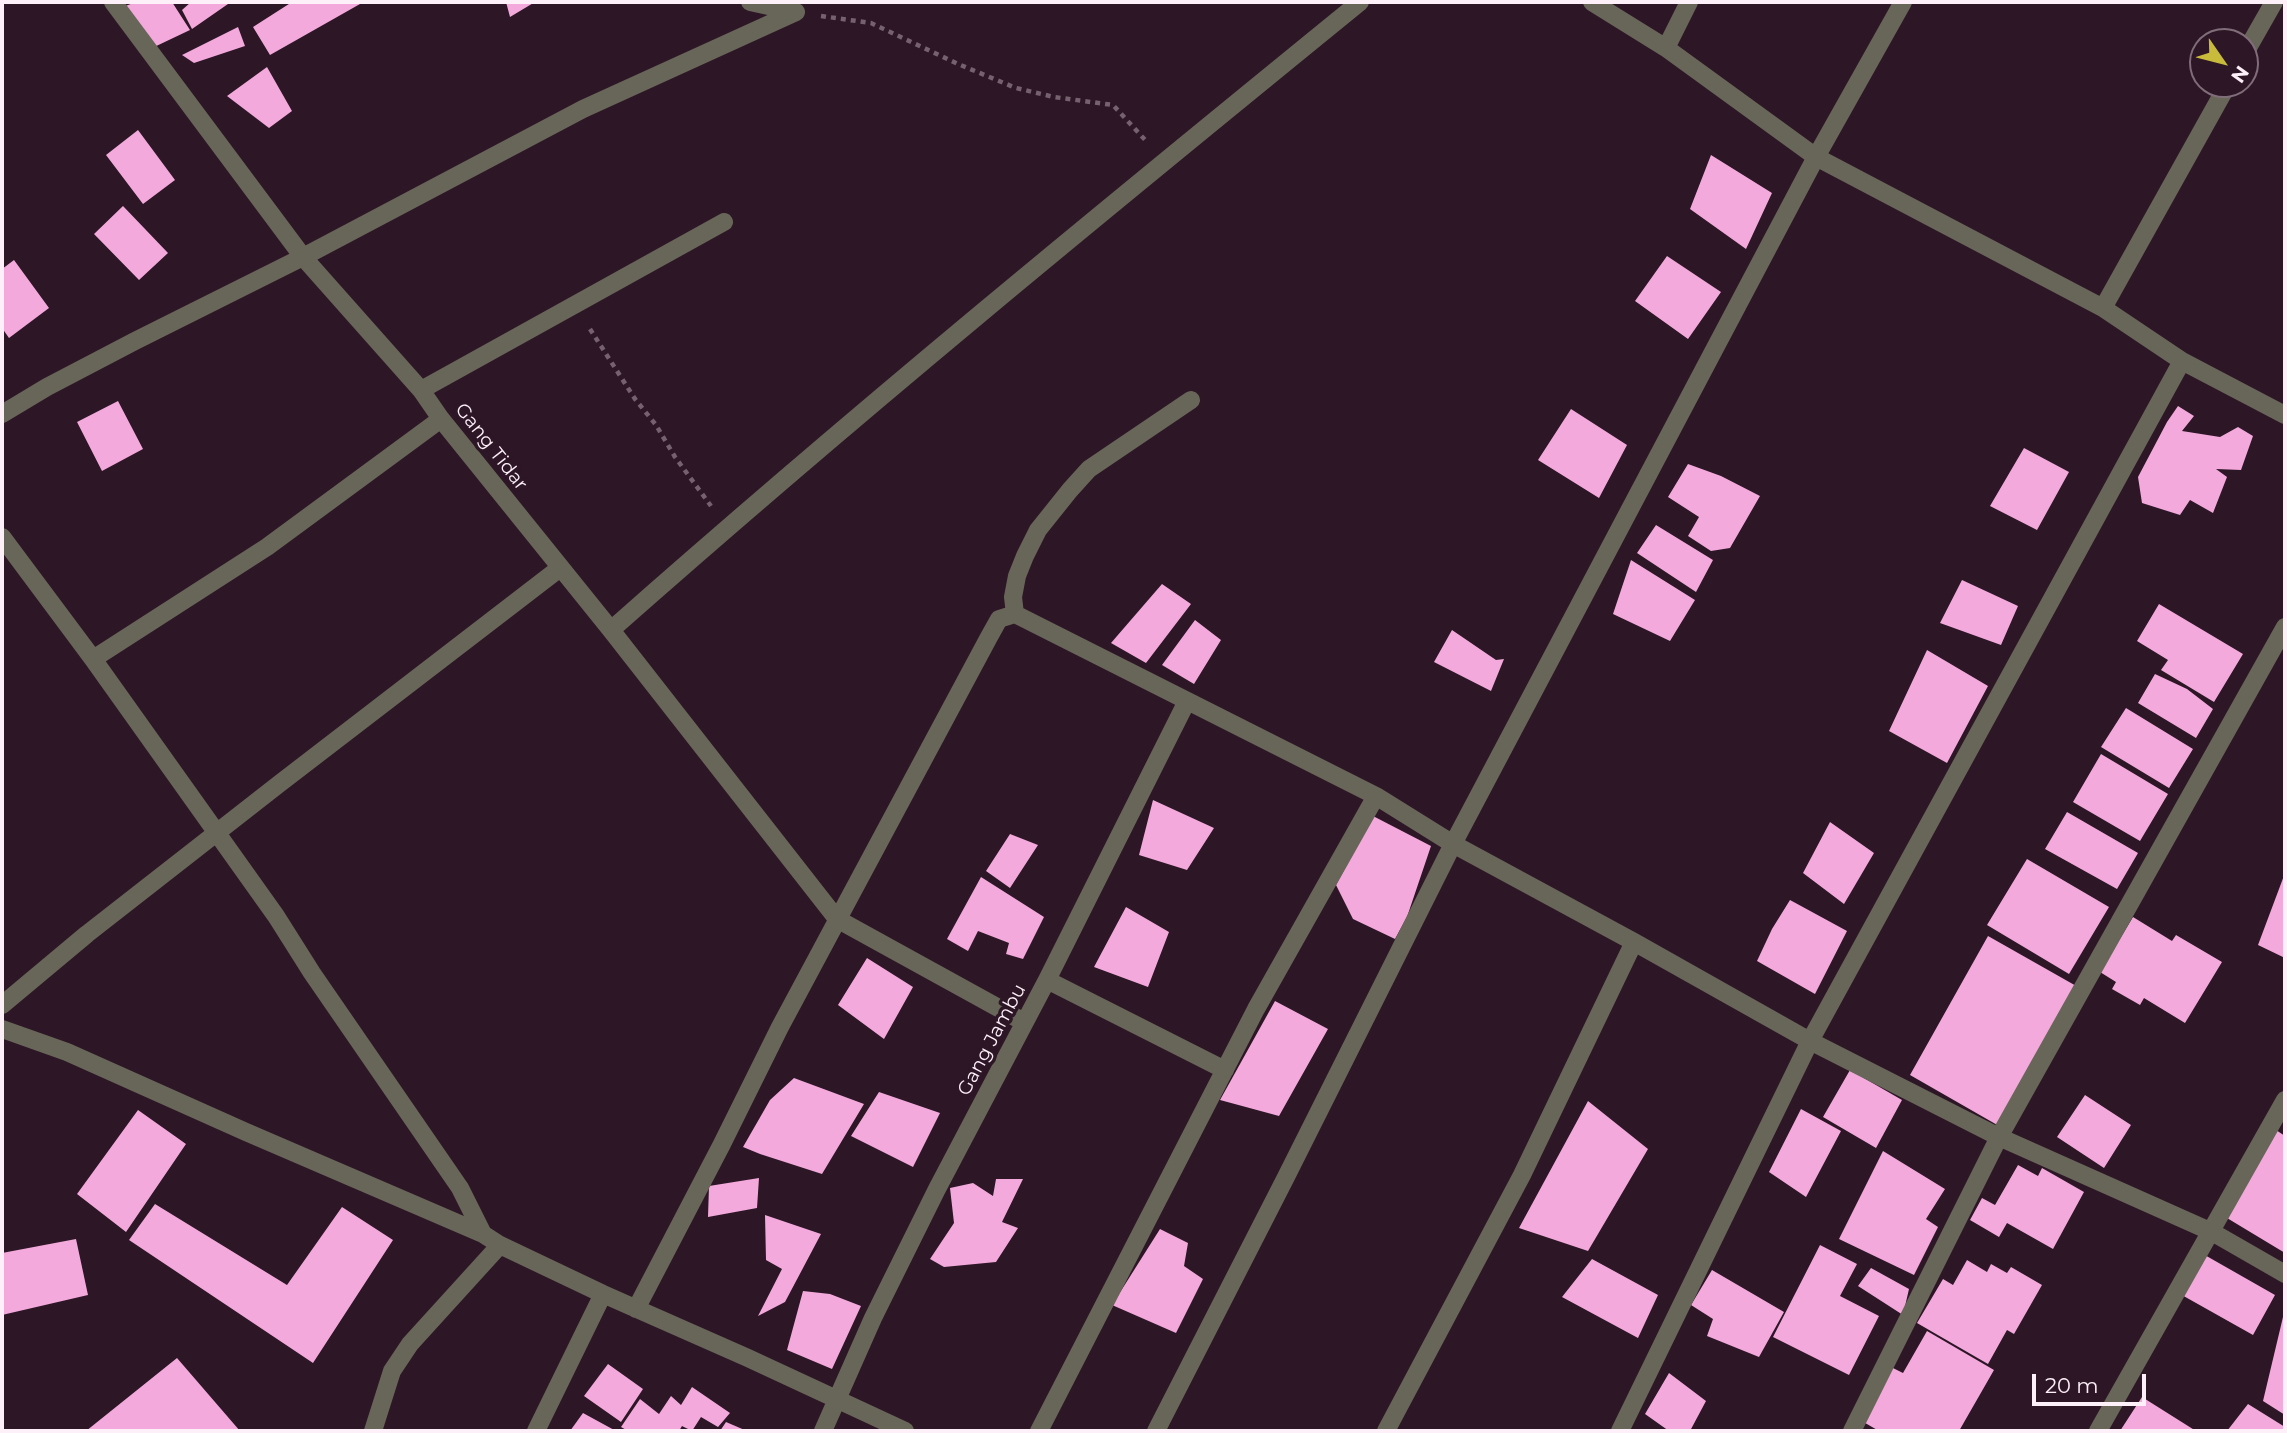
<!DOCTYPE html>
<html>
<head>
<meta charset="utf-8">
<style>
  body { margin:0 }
  #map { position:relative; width:2287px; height:1433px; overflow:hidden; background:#2d1626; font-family:Montserrat,sans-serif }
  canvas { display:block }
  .frame { position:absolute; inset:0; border:4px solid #fdf0f9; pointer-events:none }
  .north { position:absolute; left:2189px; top:28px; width:70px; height:70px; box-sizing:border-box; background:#2d1626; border:2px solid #806d7a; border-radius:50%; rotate:125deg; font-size:19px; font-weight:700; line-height:28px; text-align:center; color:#fdf0f9 }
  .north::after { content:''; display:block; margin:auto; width:24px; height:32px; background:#c8bb3b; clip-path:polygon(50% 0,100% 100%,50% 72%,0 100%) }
  .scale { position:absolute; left:2032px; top:1374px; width:114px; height:32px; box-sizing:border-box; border:4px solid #fdf0f9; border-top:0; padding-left:9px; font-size:21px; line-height:24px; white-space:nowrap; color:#fdf0f9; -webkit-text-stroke:5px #2d1626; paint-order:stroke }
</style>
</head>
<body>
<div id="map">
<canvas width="2287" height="1433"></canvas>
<div class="frame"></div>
<div class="north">N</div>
<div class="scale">20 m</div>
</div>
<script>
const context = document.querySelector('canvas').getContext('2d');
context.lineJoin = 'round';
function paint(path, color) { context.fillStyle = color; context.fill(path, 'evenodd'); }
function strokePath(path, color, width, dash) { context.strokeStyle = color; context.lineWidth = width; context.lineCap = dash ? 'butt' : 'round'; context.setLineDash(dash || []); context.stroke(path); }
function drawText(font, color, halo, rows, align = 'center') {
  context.font = font + ' Montserrat,sans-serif'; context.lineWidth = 7; context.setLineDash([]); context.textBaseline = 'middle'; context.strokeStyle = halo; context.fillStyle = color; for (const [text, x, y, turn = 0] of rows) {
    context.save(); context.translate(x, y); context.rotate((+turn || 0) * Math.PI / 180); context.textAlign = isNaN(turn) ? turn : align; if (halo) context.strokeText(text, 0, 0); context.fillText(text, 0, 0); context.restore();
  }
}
paint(new Path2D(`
  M136,2H172L190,30L150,49L120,8Z
  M191,2H226L228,4L192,29L182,10Z
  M292,2H359L360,4L270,55L253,27Z
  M506,2H535L510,17Z
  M238,27L245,46L194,63L182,55Z
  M267,67L292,111L269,128L227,96Z
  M138,130L175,180L143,204L106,155Z
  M1711,155L1772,193L1746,249L1690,209Z
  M123,206L168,253L139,280L94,234Z
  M1667,256L1721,292L1688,339L1635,301Z
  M14,260L49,308L9,338L2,328V269Z
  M118,401L143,449L102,471L77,422Z
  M2178,406L2194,416L2182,431L2220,437L2238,427L2253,436L2241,470L2216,469L2227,477L2213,513L2190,500L2180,515L2142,503L2138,477L2167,422Z
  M1571,409L1627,445L1599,498L1538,460Z
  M2024,448L2069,472L2037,530L1990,506Z
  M1688,464L1721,476L1760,496L1730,548L1711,551L1688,536L1699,517L1668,497Z
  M1656,525L1713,560L1696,592L1637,553Z
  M1631,560L1695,600L1670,641L1613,614Z
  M1962,580L2018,606L2001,645L1940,623Z
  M1162,584L1191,604L1146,663L1111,643Z
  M2159,604L2243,654L2214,702L2161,670L2168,660L2137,641Z
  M1195,620L1221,640L1194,684L1162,665Z
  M1452,630L1496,660L1504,659L1491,691L1434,662Z
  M1927,650L1988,686L1947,763L1889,731Z
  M2155,674L2187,689L2213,709L2196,738L2138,703Z
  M2126,708L2193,749L2169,788L2101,747Z
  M2101,754L2168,794L2140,841L2073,802Z
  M1153,800L1214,828L1187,870L1139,855Z
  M2067,812L2138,853L2117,889L2045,849Z
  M1373,816L1431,846L1407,917L1395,939L1353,919L1336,885Z
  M1830,822L1874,853L1844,904L1803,873Z
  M1010,834L1038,845L1010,888L986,871Z
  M2027,859L2109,907L2069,974L1987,925Z
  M2285,873V958L2258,945Z
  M981,877L1044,917L1023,959L1006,954L1009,943L978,931L968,951L947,939Z
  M1790,900L1847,931L1815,994L1757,961L1772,929Z
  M1126,907L1169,932L1148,987L1094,967Z
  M2133,917L2172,941L2176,935L2222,962L2185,1023L2144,998L2140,1005L2112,989L2116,982L2100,972Z
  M1988,936L2078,987L1999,1126L1910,1075Z
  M867,958L913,987L884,1039L838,1005Z
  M1275,1001L1328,1029L1279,1116L1220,1100Z
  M1850,1070L1902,1100L1876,1148L1823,1117Z
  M794,1078L864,1104L822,1174L760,1154L743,1147L770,1100Z
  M879,1092L940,1113L913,1167L851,1136Z
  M2085,1095L2131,1125L2104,1168L2057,1137Z
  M1588,1101L1648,1149L1588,1251L1519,1228Z
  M1801,1109L1841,1131L1806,1197L1769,1172Z
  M138,1110L186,1144L126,1232L77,1194Z
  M2273,1128L2285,1136V1253L2222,1215Z
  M1883,1151L1945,1189L1926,1219L1938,1227L1914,1275L1839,1239Z
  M2018,1165L2038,1176L2042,1168L2084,1192L2053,1249L2007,1223L1999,1237L1970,1220L1982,1198L1995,1205Z
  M759,1178L757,1208L708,1217L709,1186Z
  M996,1179H1023L1002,1222L1018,1228L996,1262L944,1267L930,1259L954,1223L950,1188L973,1183L993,1196Z
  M155,1204L287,1285L342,1207L393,1240L313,1363L129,1240Z
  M765,1215L821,1234L785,1302L758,1316L782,1269L766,1260Z
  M1160,1229L1188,1243L1184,1266L1203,1279L1176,1333L1112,1305Z
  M76,1239L88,1295L2,1315V1253Z
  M1820,1245L1857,1264L1840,1296L1879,1316L1849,1375L1773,1337Z
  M2203,1254L2275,1295L2253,1335L2180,1294Z
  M1592,1259L1658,1295L1638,1338L1562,1297Z
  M1967,1260L1987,1272L1991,1264L2007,1273L2011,1267L2042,1285L2014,1334L2007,1330L1988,1364L1917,1323L1943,1279L1953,1285Z
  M1871,1268L1909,1289L1903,1315L1858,1286Z
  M1712,1270L1784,1312L1759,1357L1707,1336L1713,1319L1691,1305Z
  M803,1291L830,1294L861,1306L832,1369L787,1350Z
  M2283,1317L2285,1318V1415L2263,1401Z
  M1927,1331L1994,1370L1959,1431H1879L1860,1420L1891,1367L1903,1373Z
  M177,1358L240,1431H86Z
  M608,1364L643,1389L621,1422L584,1396Z
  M1669,1373L1706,1401L1690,1431H1669L1645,1414Z
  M692,1387L730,1413L718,1427L701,1417L692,1431L682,1426L679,1431H628L621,1427L640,1399L659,1414L671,1396L681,1405Z
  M2142,1397L2196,1431H2120Z
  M2248,1404L2285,1427V1431H2227Z
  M583,1413L616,1431H570Z
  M726,1422L747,1431H720Z`), '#f3a9dc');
strokePath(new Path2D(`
  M821,16L871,23L958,64L1016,88L1054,97L1113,105L1147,142
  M590,329L635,399L656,425L675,457L711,506`), '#75616f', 4.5, [5, 5]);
strokePath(new Path2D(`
  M113,2L303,257L421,390L441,419L611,630L837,919L1024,1022
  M750,2L796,12
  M1592,2L1666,48L1816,157L2103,308L2182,361L2285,415
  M1666,48L1689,2
  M2245,53L2274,2
  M2103,308L2228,84
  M421,390L724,222
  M2,414L47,387L135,341L303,257L583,109L796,12
  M2,537L93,659L276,916L312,973L460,1188L483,1234
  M1015,614L1013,597L1017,576L1025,556L1038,530L1070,490L1089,469L1191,400
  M611,630C855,414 1107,208 1360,2
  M93,659L267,547L441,419
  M1047,980L1225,1070
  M2,1005L87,934L279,784L560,568
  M2,1029L67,1052L246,1132L483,1234L500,1245L603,1294L748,1358L905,1431
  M636,1309L722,1144L780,1027L989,637L999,619L1015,614L1376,796L1453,844L1634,942L1810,1041L1999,1137L2212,1232L2285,1274
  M373,1431L392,1371L410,1344L500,1245
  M536,1431L603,1294
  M823,1431L873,1318L937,1189L1047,980L1187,701
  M1039,1431L1256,1009L1376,796
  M1156,1431L1285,1179L1453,844L1816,157L1903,2
  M1386,1431L1522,1175L1634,942
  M1620,1431L1810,1041L2182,361
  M1852,1431L1999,1137L2285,627
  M2098,1431L2285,1100`), '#686659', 18);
drawText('19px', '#fdf0f9', '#2d1626', [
  ["Gang Tidar",491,447,52],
  ["Gang Jambu",992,1040,-62]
]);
</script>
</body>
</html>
